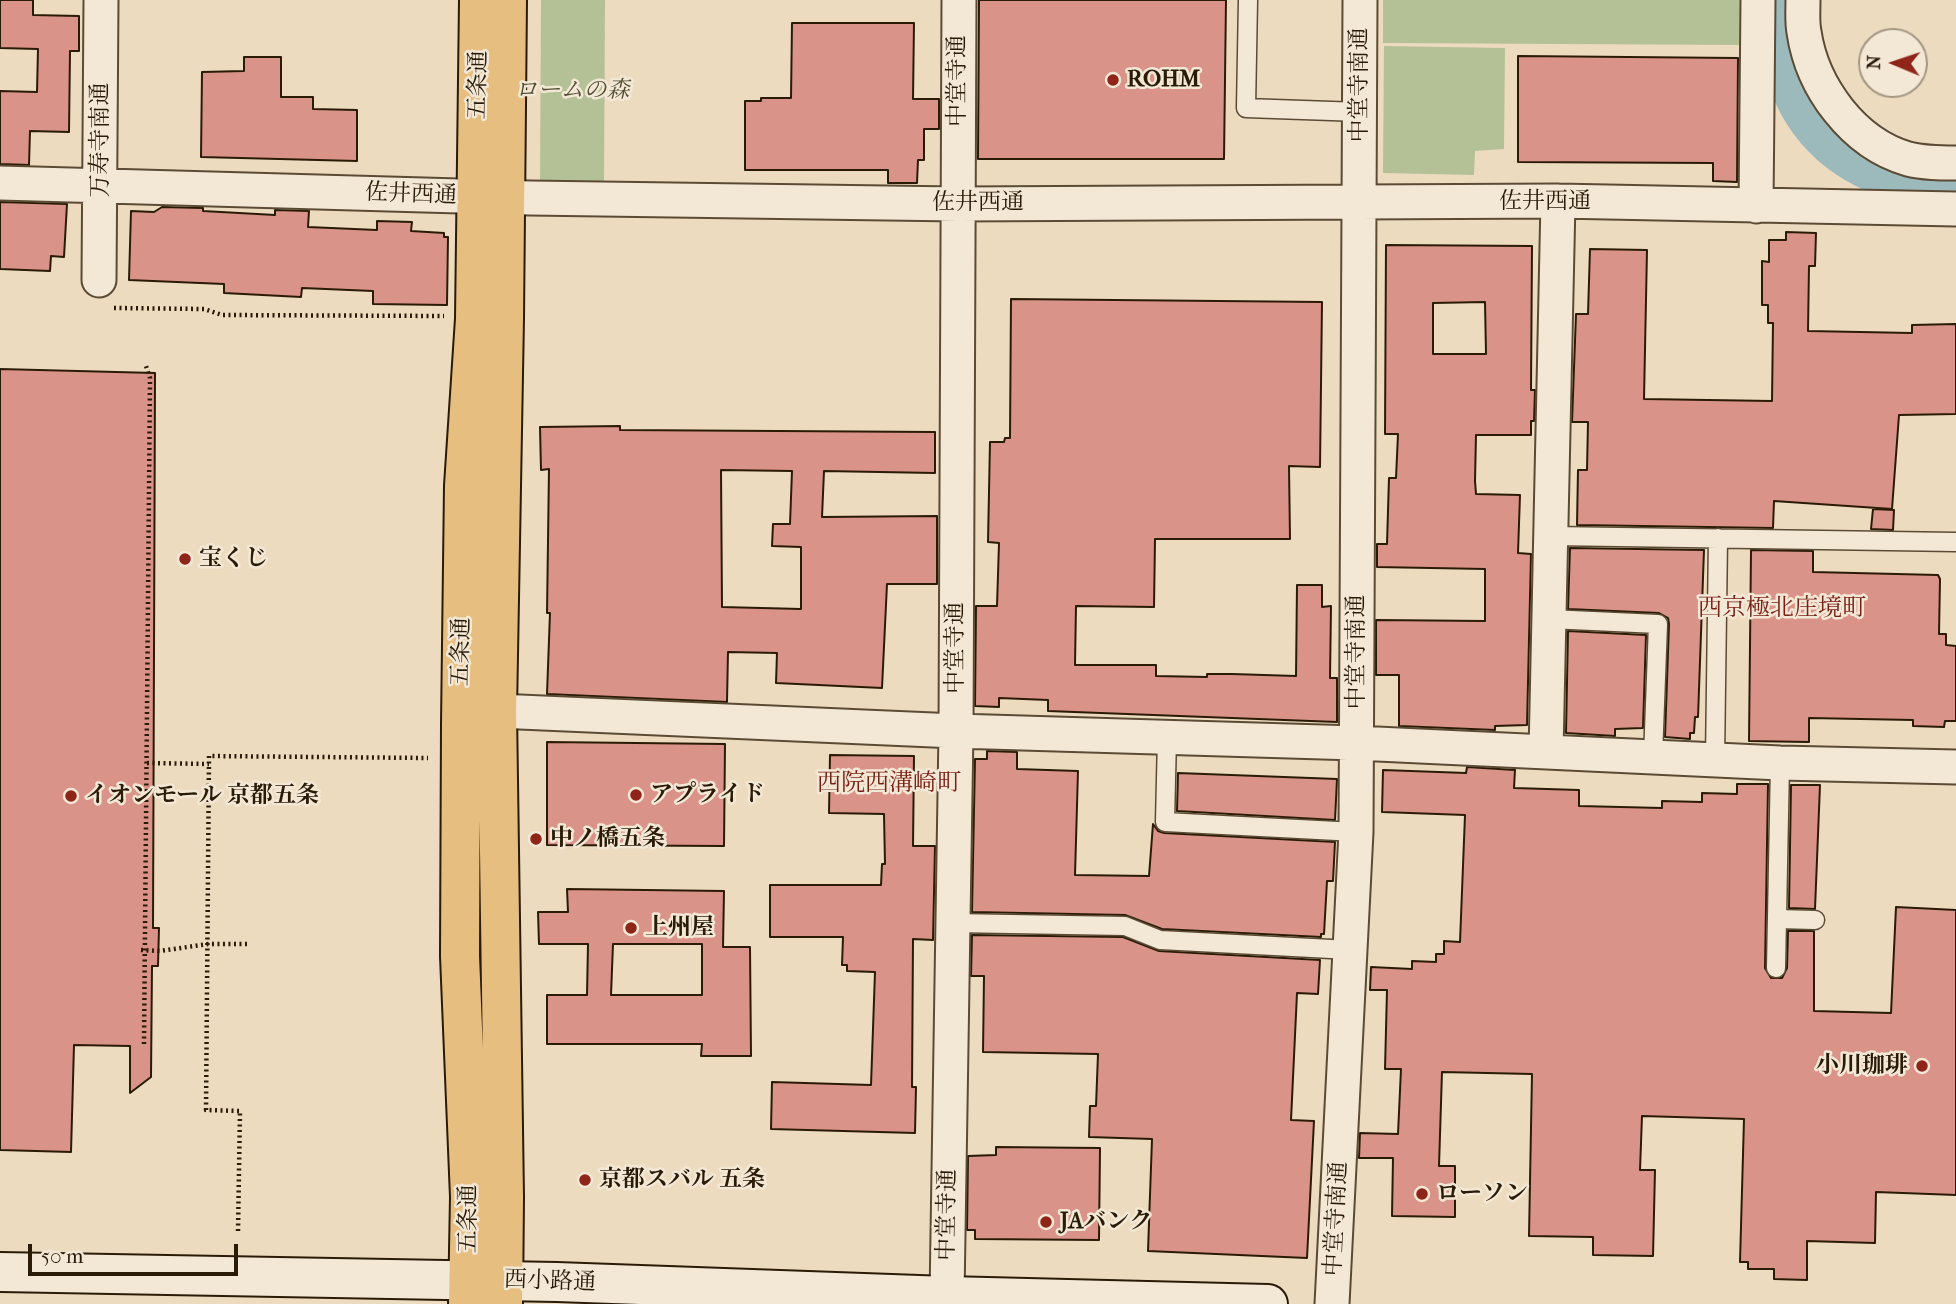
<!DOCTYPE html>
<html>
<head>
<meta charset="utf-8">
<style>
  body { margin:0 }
  #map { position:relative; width:1956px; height:1304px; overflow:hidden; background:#eddbc0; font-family:"IM FELL French Canon",serif }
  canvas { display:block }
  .north { position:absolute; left:1858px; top:28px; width:70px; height:70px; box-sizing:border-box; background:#f3e8d6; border:2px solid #a39683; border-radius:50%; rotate:272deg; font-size:19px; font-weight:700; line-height:28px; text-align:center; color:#2a1b07 }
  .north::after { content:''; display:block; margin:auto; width:24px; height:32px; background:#8f2418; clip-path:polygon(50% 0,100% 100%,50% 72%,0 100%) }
  .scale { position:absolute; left:28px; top:1244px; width:210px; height:32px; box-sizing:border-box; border:4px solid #2a1b07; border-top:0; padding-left:9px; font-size:21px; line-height:24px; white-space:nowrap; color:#2a1b07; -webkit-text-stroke:5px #f3e8d6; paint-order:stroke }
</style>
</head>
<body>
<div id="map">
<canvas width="1956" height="1304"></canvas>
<div class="north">N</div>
<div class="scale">50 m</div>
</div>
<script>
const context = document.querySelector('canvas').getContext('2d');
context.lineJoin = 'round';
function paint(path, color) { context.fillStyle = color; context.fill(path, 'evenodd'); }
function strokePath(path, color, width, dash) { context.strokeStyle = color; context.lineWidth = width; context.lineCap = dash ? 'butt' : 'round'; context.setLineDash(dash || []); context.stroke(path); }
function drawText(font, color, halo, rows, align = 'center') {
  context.font = font + ' "IM FELL French Canon","Noto Serif JP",serif'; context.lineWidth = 5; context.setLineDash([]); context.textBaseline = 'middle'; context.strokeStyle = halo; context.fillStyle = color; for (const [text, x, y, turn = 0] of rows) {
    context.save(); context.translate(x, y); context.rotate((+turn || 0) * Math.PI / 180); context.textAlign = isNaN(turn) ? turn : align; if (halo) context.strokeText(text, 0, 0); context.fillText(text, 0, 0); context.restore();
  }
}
paint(new Path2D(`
  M541,0H605L604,184L540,182Z
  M1383,0H1742V45L1383,43Z
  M1384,46L1505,48L1504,149L1475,151L1474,175L1383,173Z`), '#b4c196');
strokePath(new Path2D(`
  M1784,0C1776,111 1846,182 1956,183`), '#9cb9bb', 51);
const building = new Path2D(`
  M0,0H33V15L79,16V51H70L69,132L30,131L29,165L0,164V91L37,92L38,49L0,48Z
  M979,0H1226L1224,159H978Z
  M792,23H914L913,99H939V129H924V160H918L917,183H888V170H745V101H761V98H791Z
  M1518,56L1738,58L1737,182L1713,181V163L1518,162Z
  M244,57H281V97H313V109L357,110V161L201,157L202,72L244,71Z
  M0,202L67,204L64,257L51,256L50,271L0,269Z
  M162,207L203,208V211L275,215V210L309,211L308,227L377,230V221L412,222L411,231L444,233V237H448L447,305L373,304V291L302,288L301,297L224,293V284L129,280L131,211L154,212Z
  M1786,232L1816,233L1815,266H1809L1808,331L1912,333V325L1956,324V414L1899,415L1892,509L1774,501L1773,528L1577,525L1578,470H1587L1588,422H1572L1576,314H1588L1590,249L1647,250L1644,399L1772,401L1773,323H1768V305H1762V261L1769,262V240H1786Z
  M1386,245L1532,246L1531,390H1535L1534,421H1531V435H1476L1475,481L1476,494L1520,495L1518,553L1531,554L1527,725L1495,726V730L1399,726V675H1376V620L1485,621V569L1377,567V544H1387L1389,478H1396L1398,434H1385ZM1485,302L1486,354H1433V303Z
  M1011,299L1322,302L1320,467L1289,466L1290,539H1155L1154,607L1076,606L1075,665H1156V676L1207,677V674H1232L1296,676L1297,585H1322V607L1331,606L1330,678H1337V722L1048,711V700L999,698V707L975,706L976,606H997L999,543L988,542L990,442H1004L1005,438H1010Z
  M0,369L155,373L153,928H159L158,966H152L151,1077L130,1093V1046L74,1045L71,1152L0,1150Z
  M620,426V430L935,432V473L824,471L822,517L937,516V584H887L882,688L776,683L777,653L728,652L727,702L547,694L550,613H547L549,469L541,470L540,427ZM721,470L792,471L790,524H773L772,546L801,547V609L722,607Z
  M1873,509L1894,510L1893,530L1871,529Z
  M1570,548L1704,550L1698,717H1695L1694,733H1690V739L1665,737L1669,624L1668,618L1659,613L1568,609Z
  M1751,550L1813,551V572L1938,575L1940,579L1939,634H1946V645L1956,646V721H1945L1944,727L1913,726V720L1809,718V742L1749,741Z
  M1568,631L1646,635L1643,728L1615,729V736L1566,733Z
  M547,742L725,744L724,846L547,845Z
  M987,751L1017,752V769L1078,771L1075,875L1149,876L1153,824L1158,831L1164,833L1335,842L1333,881H1327L1324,934H1321V937L1162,929L1125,915L972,912L975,759H987Z
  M830,755L914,756L913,846H935L933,940L913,939L912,1087H916L915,1133L771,1129L772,1082L871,1085L875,972L847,971V965H842L843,937H770V885H881L882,864H885L884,814L829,813Z
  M1467,767L1515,770L1514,788L1579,790V806L1662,808V801L1702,802V793L1737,794V784H1768L1765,968L1771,978H1782L1787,968L1788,931H1814V1011L1891,1013L1896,907L1956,910V1195L1876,1192L1875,1243L1807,1241V1280L1774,1279V1269H1748V1262H1740L1744,1119L1642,1116L1640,1170H1655L1653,1256L1593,1255V1237L1529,1236L1532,1074L1442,1072L1439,1166H1455V1217L1392,1216L1393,1158H1359L1360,1133L1398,1134L1401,1069H1385L1387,990H1370L1371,967L1412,969V961L1436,962V954H1444V941L1460,942L1465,815L1382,812L1383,770L1466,773Z
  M1178,773L1337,779L1335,820L1177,811Z
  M1791,785H1820L1815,909L1789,908Z
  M567,889L724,891L723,947H750L751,1056H701L702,1044H547V995H587L588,944H539L538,912H568ZM613,944H702V995H611Z
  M972,935L1123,937L1159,951L1320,960L1318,994L1297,993L1291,1120L1314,1121L1307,1258L1148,1251L1152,1139L1089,1137L1090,1106H1096L1098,1054L983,1052L984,976H971Z
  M996,1147L1100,1148L1099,1240L975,1239V1230H967L968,1156L996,1155Z`);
paint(building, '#da9388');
strokePath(building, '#2a1b07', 2);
const lane = new Path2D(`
  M1248,0L1246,108L1360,112
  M1551,536L1956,542
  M1549,619L1658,624L1653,757
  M1167,737L1165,822L1356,832
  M1715,760L1718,538
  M1777,919L1815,920
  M953,923L1125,926L1160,940L1350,950
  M1776,968L1780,763`);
const street = new Path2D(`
  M1803,0C1803,10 1802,22 1804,32C1812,87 1853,143 1908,159C1924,163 1940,163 1956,163
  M0,183L530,198L958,204L1558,201L1956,209
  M1756,206L1758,0
  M99,280L101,0
  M497,711L956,731L1356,743L1780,763L1956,767
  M1546,752L1558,201
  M947,1296L956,731L959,0
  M1332,1304L1356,832L1360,0`);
const secondary = new Path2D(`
  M0,1272L557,1282L947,1296L1268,1304`);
const highway = new Path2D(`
  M468,1304L470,1197L460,956L461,724L464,486L475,319L479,0
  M503,1304L504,1197L497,711L504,318L507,0`);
strokePath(lane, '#5b4b35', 21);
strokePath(street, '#5b4b35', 37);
strokePath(secondary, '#2a1b07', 42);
strokePath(highway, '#2a1b07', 42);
strokePath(new Path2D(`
  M114,308L204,309L222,315L444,316
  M147,763L209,764
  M141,950L160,951L208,944H247
  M144,1044L150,378L146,366
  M238,1231L240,1111L206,1110L209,756L428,758`), '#2a1b07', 4.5, [2, 3.5]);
strokePath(lane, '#f3e8d6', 18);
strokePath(street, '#f3e8d6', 33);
strokePath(secondary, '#f3e8d6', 38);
strokePath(highway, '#e6be80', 38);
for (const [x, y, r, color] of [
  [1113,80,7,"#8f2418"],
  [185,559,7,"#8f2418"],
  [636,795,7,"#8f2418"],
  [71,796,7,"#8f2418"],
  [536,839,7,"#8f2418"],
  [631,928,7,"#8f2418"],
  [1922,1066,7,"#8f2418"],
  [585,1180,7,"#8f2418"],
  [1422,1194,7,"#8f2418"],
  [1046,1222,7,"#8f2418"]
]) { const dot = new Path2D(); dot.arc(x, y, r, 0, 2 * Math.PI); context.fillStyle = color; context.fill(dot); strokePath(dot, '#f3e8d6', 2.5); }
drawText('bold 23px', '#2a1b07', '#f3e8d6', [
  ["ROHM",1127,80],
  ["宝くじ",199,559],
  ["アプライド",650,795],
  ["イオンモール 京都五条",85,796],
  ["中ノ橋五条",550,839],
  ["上州屋",645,928],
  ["小川珈琲",1908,1066,"right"],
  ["京都スバル 五条",599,1180],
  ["ローソン",1436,1194],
  ["JAバンク",1060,1222]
], 'left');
drawText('23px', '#2a1b07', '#f3e8d6', [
  ["中堂寺通",958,81,-90],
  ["五条通",479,85,-89],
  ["中堂寺南通",1360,85,-90],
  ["万寿寺南通",101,140,-90],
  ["佐井西通",411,195,2],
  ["佐井西通",1545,202],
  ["佐井西通",978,203],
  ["中堂寺通",956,648,-90],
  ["五条通",462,652,-89],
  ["中堂寺南通",1357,652,-90],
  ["中堂寺通",948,1215,-89],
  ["五条通",469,1219,-90],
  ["中堂寺南通",1337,1219,-87],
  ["西小路通",550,1282,2]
]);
drawText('italic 23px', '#534d32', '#f3e8d6', [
  ["ロームの森",572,91]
]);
drawText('24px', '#7a1f14', '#f3e8d6', [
  ["西京極北庄境町",1782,609],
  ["西院西溝崎町",889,784]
]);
</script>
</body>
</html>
